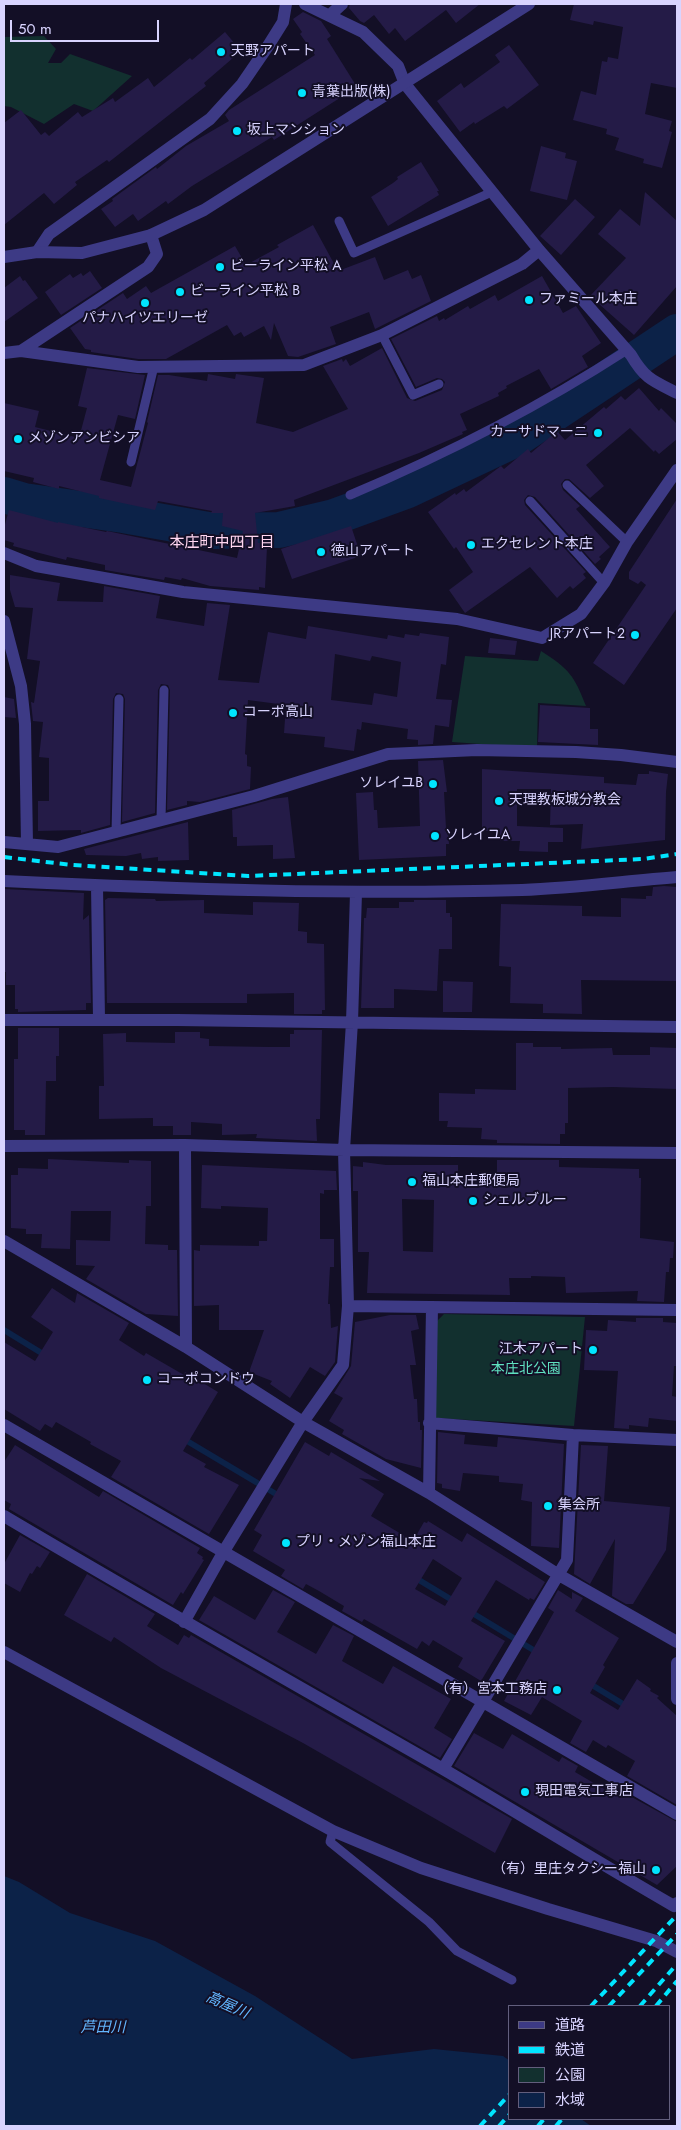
<!DOCTYPE html>
<html>
<head>
<meta charset="utf-8">
<style>
  body { margin:0 }
  #map { position:relative; width:681px; height:2130px; overflow:hidden; background:#130f26; font-family:Jost,"Noto Sans JP",sans-serif }
  canvas { display:block }
  .frame { position:absolute; inset:0; border:5px solid #d9d4ff; pointer-events:none }
  .legend { position:absolute; left:508px; top:2005px; width:162px; height:115px; box-sizing:border-box; background:#130f26; border:1px solid #625e7d; margin:0; padding:6px 9px; list-style:none; font-size:15px; color:#d9d4ff }
  .legend li { display:flex; align-items:center; gap:10px; height:25px }
  .legend b { width:25px; border:1px solid #625e7d }
  .scale { position:absolute; left:10px; top:20px; width:149px; height:22px; box-sizing:border-box; border:2px solid #d9d4ff; border-top:0; padding-left:6px; font-size:15px; line-height:18px; white-space:nowrap; color:#d9d4ff; -webkit-text-stroke:4px #130f26; paint-order:stroke }
</style>
</head>
<body>
<div id="map">
<canvas width="681" height="2130"></canvas>
<div class="frame"></div>
<ul class="legend">
<li><b style="height:6px;background:#3d3a85"></b>道路</li>
<li><b style="height:6px;background:#00e5ff"></b>鉄道</li>
<li><b style="height:14px;background:#12302f"></b>公園</li>
<li><b style="height:14px;background:#0c2248"></b>水域</li>
</ul>
<div class="scale">50 m</div>
</div>
<script>
const context = document.querySelector('canvas').getContext('2d');
context.lineJoin = 'round';
function paint(path, color) { context.fillStyle = color; context.fill(path, 'evenodd'); }
function strokePath(path, color, width, dash) { context.strokeStyle = color; context.lineWidth = width; context.lineCap = dash ? 'butt' : 'round'; context.setLineDash(dash || []); context.stroke(path); }
function drawText(font, color, halo, rows, align = 'center') {
  context.font = font + ' Jost,"Noto Sans JP",sans-serif'; context.lineWidth = 4; context.setLineDash([]); context.textBaseline = 'middle'; context.strokeStyle = halo; context.fillStyle = color; for (const [text, x, y, turn = 0] of rows) {
    context.save(); context.translate(x, y); context.rotate((+turn || 0) * Math.PI / 180); context.textAlign = isNaN(turn) ? turn : align; if (halo) context.strokeText(text, 0, 0); context.fillText(text, 0, 0); context.restore();
  }
}
paint(new Path2D(`
  M44,36L56,49L48,63H61L70,54L132,76L93,111L74,104L44,124L11,107L4,106V37Z
  M541,651C569,669 574,675 586,706L538,703L537,748L452,742L465,656L538,661Z
  M444,1314L585,1317L574,1426L435,1418L437,1321Z`), '#12302f');
paint(new Path2D(`
  M4,1876L19,1882L70,1913L155,1941L255,1996L352,2059L434,2049L503,2056L510,2061V2119H581L591,2126H4Z`), '#0c2248');
strokePath(new Path2D(`
  M4,1330L48,1357
  M182,1438L281,1497
  M414,1577L457,1603
  M469,1611L540,1654
  M587,1682L628,1707`), '#0c2248', 6);
strokePath(new Path2D(`
  M4,495L24,501L123,515L214,531L279,530L334,517L408,490L516,439L677,332`), '#0c2248', 36);
paint(new Path2D(`
  M350,4H480L456,23L446,10L405,41L395,28L389,34L374,15L364,23L360,21L349,8Z
  M574,4H677V88L651,83L645,114L672,121L669,131L672,132L662,168L643,163L644,159L615,150L619,138L606,134L607,129L573,120L581,91L596,95L602,61L607,62L608,57L618,59L623,27L594,21L593,25L570,20Z
  M303,12L321,21L331,36L327,39L357,87L274,140L272,137L192,186L168,204L166,201L138,221L133,214L115,227L101,209L113,201L112,199L156,167L157,169L186,146L229,121L225,115L229,110L315,55L300,34L302,32L293,19Z
  M225,32L241,51L204,83L206,86L109,162L107,160L75,182L77,185L54,204L44,193L4,225V123L21,110L41,135L45,132L49,136L78,112L82,117L113,98L115,102L148,78L154,87L190,58L192,60Z
  M509,45L539,85L507,109L504,106L475,124L474,122L460,132L437,101L461,83L464,88L500,62L495,55Z
  M541,146L566,153L565,158L577,161L567,200L530,191Z
  M421,162L439,191H437L439,195L388,226L371,197L393,183L398,179L397,177Z
  M645,192L677,221V286L634,335L590,296L626,258L598,234L620,209L640,226Z
  M575,199L595,217L561,255L540,236Z
  M313,225L338,271L375,257L384,280L408,270L412,279L421,275L431,301L375,329L369,312L330,327L336,344L298,357L288,356L274,323L271,340L264,326L244,337L241,332L234,336L227,325L166,359H138L91,352V350L85,349L70,328L123,293L127,299L146,286L151,293L235,246L246,265L279,247L277,245Z
  M90,271L102,288L61,315L45,292L70,274L73,278L81,273L83,276Z
  M20,276L23,281L25,280L38,298L4,322V288Z
  M542,276L563,313L576,306L601,343L582,356L588,367L551,389L539,369L506,386L507,388L498,393L499,396L460,414L467,430L462,432L463,434L419,453L294,500L295,506L255,513L258,543H262L261,546L267,547L265,588L259,587V590L210,586L182,578L181,580L165,577L164,580L105,570V565L67,557L66,560L13,546L14,543L4,540V528L9,510L58,523V522L106,532L107,531L237,558L243,531L222,526L223,513H211L212,511L158,501L155,510L99,498V496L59,486V489L33,482L34,478L4,471V403L39,411L35,427L79,438L87,408L78,406L87,368L145,375L135,419L118,415L100,480L131,487L148,423L147,422L158,375H169L207,381L208,374L235,379L236,374L264,378L256,423L293,432L348,409L323,366L342,359L343,362L346,359L350,366L382,348L407,398L415,401L442,390L445,382L442,379L437,378L416,387L391,339L437,316L439,321L444,318L445,320L468,306L470,309L495,295L498,301Z
  M639,388L659,411L661,408L677,424V439L659,454L655,450L654,452L630,428L586,465L604,486L590,498L569,479H565L561,484L563,490L580,506L576,509L610,547L599,557L601,559L595,564L535,497L528,495L524,500L525,505L586,572L583,574L586,578L573,589L570,586L557,598L530,567L465,613L449,590L473,572L456,547L454,549L428,512L455,493L456,495L464,489L466,492L501,466L504,469L528,449L531,453L557,431L565,440L604,407L606,409L621,396L625,400Z
  M677,499V608L624,685L593,663L646,585L641,581L638,584L629,579V572Z
  M351,526L361,556L292,579L281,549Z
  M10,575L60,583L57,601L103,602L104,586L160,596L156,618L204,626L207,603L230,605L218,680L259,683L268,632L306,639L308,626L387,639L388,635L404,638L405,634L419,636L420,633L449,637L446,665L441,664L436,699L452,700L449,727L435,725L433,744L418,745V740L407,739L408,729L362,722L361,730L357,729L354,751L324,747L325,737L284,733L286,705L248,700L245,754L247,755V766L251,767L250,789L200,802L187,801V805L167,810L170,690L168,685L161,684L158,690L155,813L122,822L125,699L123,694L116,693L113,699L110,825L81,833V830L38,831V801H49V758L39,757L43,722L33,721L31,702L34,703L40,661L27,659L33,608L15,607L10,590ZM335,654L370,661L372,656L401,662L397,697L374,693L372,705L331,700Z
  M490,638L517,641L515,655L488,653Z
  M4,697L14,699L16,718L4,717Z
  M540,705L590,708V729H598V745L538,742Z
  M443,760L447,792H444L446,828H448L449,844H446V856L359,860L356,793L373,792L374,810H377L378,828L420,826L418,761Z
  M482,769L604,777V783L636,785L638,774H649V771L668,774L666,792L665,840L581,849L583,824L550,825L551,789H517V826L563,828V842H548V852L519,851L520,841H500V831H482Z
  M288,797L295,858L273,859V845L237,846V837H233L232,810L272,799Z
  M188,822L189,860L158,861V857L142,859L141,853L126,856L86,855L84,849Z
  M664,886L677,887V981L581,980L582,1014L543,1013V1004L510,1003L511,967L499,966L501,904L582,906V916L621,917V898L646,899V896H652L653,887Z
  M4,889L84,893L83,920L89,915L91,1003H86V1010L18,1012V1009H15V985H6V972H4Z
  M108,898L155,899L156,901L204,900V913L253,915V902L299,903L298,931L307,932V943L324,944L325,1010H322V1014H294V993L247,994V1003H107L105,900Z
  M414,900H446V913H450V917H452V949H439L437,991L394,989V1008H361L364,918H366L367,908H399V902H414Z
  M443,981L473,982L472,1012H443Z
  M18,1028H59V1056H56V1081H46L45,1135H25V1130H14V1059H18Z
  M294,1030H322L320,1119H316L317,1141L256,1138L257,1134L222,1135V1124L191,1122V1135H173V1126H153V1118L99,1119V1086H104L103,1034L126,1033V1042L175,1043V1032H200V1038L209,1039V1046L270,1047H290V1034H294Z
  M516,1043H533V1047H561V1049L612,1048L613,1055H650V1047L677,1048V1089L613,1087L568,1088V1123H565V1134H560V1144L497,1143V1140L481,1139L482,1128L447,1127L448,1121H439V1093L475,1094V1089L516,1090Z
  M48,1159L129,1163V1160L151,1161V1206H146L145,1244L168,1245V1250H177L178,1316L146,1314L86,1279L95,1266L76,1265V1240L110,1241L111,1211H71L70,1249L41,1248L42,1234H26V1229L11,1228V1175H18V1168L48,1169Z
  M497,1160H559V1167L639,1169V1178H641L640,1238L674,1242L673,1258H670L669,1272H666L664,1302L637,1301L638,1291L566,1293L565,1277L531,1276V1278H509L510,1295L367,1293L369,1252H358V1191H353V1166L363,1167V1162L386,1165H458V1177L497,1179ZM402,1199L434,1200L433,1252L403,1251Z
  M202,1165L336,1171L337,1190H324V1194L320,1193V1239H334V1267H330L328,1304H330L331,1328L338,1326L335,1362L325,1376L310,1367L290,1398L270,1384L272,1381L249,1372L264,1330H219V1305L194,1306V1250L200,1251V1245L259,1246V1241H267L268,1208L221,1206V1209L201,1208Z
  M52,1288L75,1303L77,1293L129,1323L119,1340L144,1356L146,1353L184,1375L185,1372L218,1392L183,1451L206,1464L204,1467L239,1485L209,1534L111,1477L121,1461L90,1444L91,1442L56,1422L52,1428L45,1424L40,1431L4,1409V1342L35,1361L53,1332L31,1317Z
  M390,1315H416L419,1329L411,1331L416,1365H410L414,1399H417L418,1422H420V1430H422L421,1468L386,1459L342,1434L344,1430L329,1421L343,1398L334,1393L351,1366L355,1322Z
  M636,1318H663V1322L677,1323V1366H674L672,1396L677,1397V1421L649,1418L648,1427L629,1425V1429L614,1428L618,1371L584,1370L586,1330L607,1331L608,1320L636,1322Z
  M438,1432L465,1435L464,1444L497,1447L498,1437L564,1444L559,1548L531,1546L532,1502L521,1500L523,1484L499,1482V1476L463,1473L460,1491L442,1488V1484L437,1483Z
  M305,1442L329,1456L331,1452L380,1481L359,1478L384,1494L371,1516L413,1541L424,1522L427,1523L428,1521L462,1542L467,1533L545,1582L534,1600L530,1598L529,1600L496,1580L471,1621L505,1641L481,1681L458,1667L463,1658L433,1640L429,1646L422,1641L417,1649L364,1619L362,1622L342,1611L344,1606L319,1591L306,1584L303,1589L281,1576L285,1570L253,1551L262,1535L254,1530ZM433,1559L462,1578L445,1606L415,1589Z
  M15,1445L99,1497L103,1491L200,1548L197,1553L203,1557L202,1559L204,1560L183,1594L181,1592L173,1605L9,1509L11,1504L4,1500V1462Z
  M581,1445L608,1446L604,1501L670,1507L666,1550L633,1604H626L612,1596L615,1539L590,1584L574,1574Z
  M20,1535L50,1552L40,1568L37,1566L32,1574L30,1573L20,1592L4,1583V1564Z
  M87,1574L155,1614L147,1626L178,1645L184,1635L189,1638L191,1635L512,1819L495,1853L303,1743L161,1668L114,1637L111,1642L64,1615Z
  M273,1590L295,1602L277,1632L316,1654L333,1625L354,1636L342,1661L383,1684L393,1666L451,1699L434,1728L452,1739L440,1758L199,1620L214,1596L255,1620Z
  M558,1590L572,1599V1592L583,1598L575,1611L619,1638L603,1665L605,1667L590,1693L618,1710L637,1679L651,1689L650,1691L659,1696L657,1698L677,1716V1805L627,1776L635,1761L608,1745L606,1748L593,1740L586,1752L570,1743L582,1721L542,1697L531,1715L504,1701L554,1612L548,1608Z
  M474,1733L503,1749L512,1734L559,1762L562,1757L578,1766L575,1772L616,1796L619,1790L677,1822V1866L657,1885L454,1766Z`), '#241b47');
strokePath(new Path2D(`
  M339,221L354,253L492,192
  M382,335L413,395L439,384
  M131,462L154,366
  M567,485L627,542
  M350,495C447,454 539,407 627,350
  M530,501L604,583
  M161,820L164,690
  M116,833L119,699
  M333,1831L330,1842L429,1922L457,1951L512,1980`), '#3d3a85', 9);
strokePath(new Path2D(`
  M305,4L363,32L398,66L405,84L539,250L631,355C645,379 653,381 677,393
  M330,15L342,4
  M37,252L49,234L210,119L242,84L268,46L283,22L286,4
  M21,351L148,267L157,254L151,235
  M4,353L21,351L138,367L304,365L382,335L522,264L539,250
  M4,553L36,566L183,592L457,619L542,638L581,614L604,583L627,542L677,470
  M4,621L21,686L25,724L27,844
  M4,842L58,847L254,796L388,754L477,750L576,752L621,755L677,762
  M4,881C177,889 349,895 522,890C574,888 626,881 677,877
  M97,886L99,1019
  M4,1020H177L677,1027
  M185,1145L186,1347
  M4,1146L185,1145L344,1150L677,1153
  M4,1241L186,1347L303,1422L429,1493L559,1575L677,1642
  M348,1306L677,1310
  M429,1423L573,1435L677,1440
  M4,1425L677,1814
  M429,1493L432,1307
  M4,1516C149,1602 296,1685 443,1769C520,1814 596,1861 674,1906L677,1903
  M184,1622L224,1551L303,1422L343,1365L348,1306L344,1150L352,1022L356,893
  M677,1663V1699
  M443,1769L567,1560L573,1435`), '#3d3a85', 12);
strokePath(new Path2D(`
  M4,257L37,252L82,253L151,235L204,210L529,4
  M4,1652L333,1831L421,1868L548,1909L656,1941L677,1952`), '#3d3a85', 12);
strokePath(new Path2D(`
  M4,857L72,865L248,876L643,859L677,854
  M591,2006L677,1915
  M609,2006L677,1934
  M640,2006L677,1964
  M656,2006L677,1981
  M480,2126L510,2094
  M499,2126L510,2114
  M538,2126L544,2119
  M556,2126L562,2119`), '#00e5ff', 4, [8, 6]);
for (const [x, y, r, color] of [
  [221,52,5,"#00e5ff"],
  [302,93,5,"#00e5ff"],
  [237,131,5,"#00e5ff"],
  [220,267,5,"#00e5ff"],
  [180,292,5,"#00e5ff"],
  [529,300,5,"#00e5ff"],
  [145,303,5,"#00e5ff"],
  [598,433,5,"#00e5ff"],
  [18,439,5,"#00e5ff"],
  [471,545,5,"#00e5ff"],
  [321,552,5,"#00e5ff"],
  [635,635,5,"#00e5ff"],
  [233,713,5,"#00e5ff"],
  [433,784,5,"#00e5ff"],
  [499,801,5,"#00e5ff"],
  [435,836,5,"#00e5ff"],
  [412,1182,5,"#00e5ff"],
  [473,1201,5,"#00e5ff"],
  [593,1350,5,"#00e5ff"],
  [147,1380,5,"#00e5ff"],
  [548,1506,5,"#00e5ff"],
  [286,1543,5,"#00e5ff"],
  [557,1690,5,"#00e5ff"],
  [525,1792,5,"#00e5ff"],
  [656,1870,5,"#00e5ff"]
]) { const dot = new Path2D(); dot.arc(x, y, r, 0, 2 * Math.PI); context.fillStyle = color; context.fill(dot); strokePath(dot, '#130f26', 2); }
drawText('14px', '#d9d4ff', '#130f26', [
  ["天野アパート",231,52],
  ["青葉出版(株)",312,93],
  ["坂上マンション",247,131],
  ["ビーライン平松 A",230,267],
  ["ビーライン平松 B",190,292],
  ["ファミール本庄",539,300],
  ["パナハイツエリーゼ",145,319,"center"],
  ["カーサドマーニ",588,433,"right"],
  ["メゾンアンビシア",28,439],
  ["エクセレント本庄",481,545],
  ["徳山アパート",331,552],
  ["JRアパート2",625,635,"right"],
  ["コーポ高山",243,713],
  ["ソレイユB",423,784,"right"],
  ["天理教板城分教会",509,801],
  ["ソレイユA",445,836],
  ["福山本庄郵便局",422,1182],
  ["シェルブルー",483,1201],
  ["江木アパート",583,1350,"right"],
  ["コーポコンドウ",157,1380],
  ["集会所",558,1506],
  ["プリ・メゾン福山本庄",296,1543],
  ["（有）宮本工務店",547,1690,"right"],
  ["現田電気工事店",535,1792],
  ["（有）里庄タクシー福山",646,1870,"right"]
], 'left');
drawText('14px', '#5fe0c0', '#130f26', [
  ["本庄北公園",526,1370]
]);
drawText('15px', '#ffd6f0', '#130f26', [
  ["本庄町中四丁目",222,543]
]);
drawText('italic 15px', '#62b6ff', '#130f26', [
  ["高屋川",227,2006,24],
  ["芦田川",103,2028]
]);
</script>
</body>
</html>
